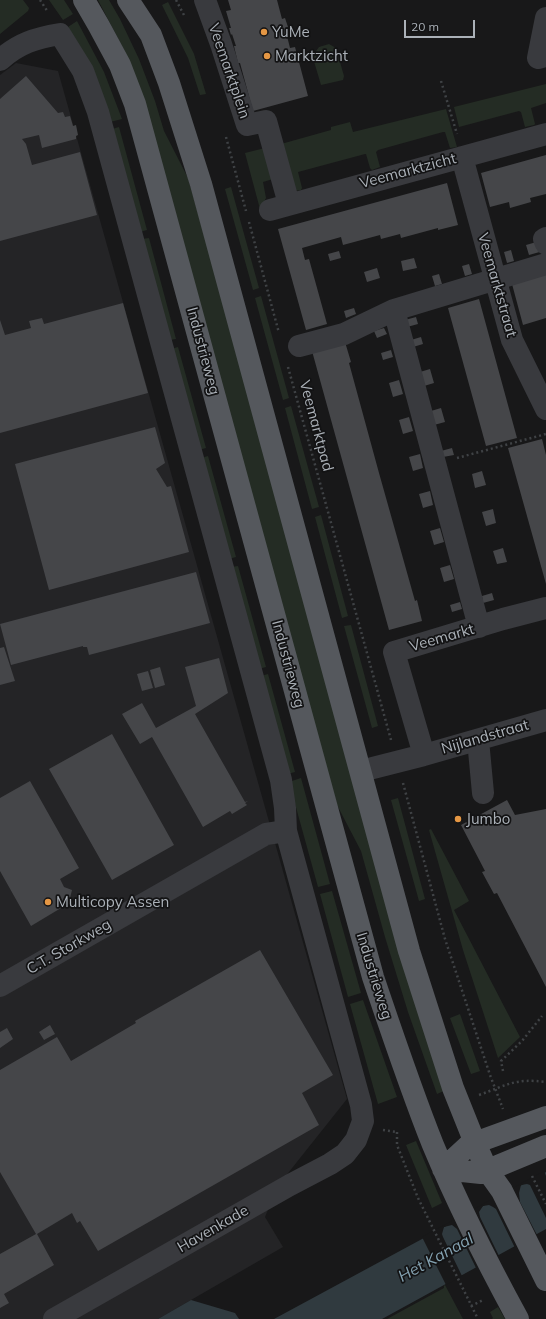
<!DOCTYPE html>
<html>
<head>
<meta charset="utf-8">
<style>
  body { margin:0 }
  #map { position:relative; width:546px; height:1319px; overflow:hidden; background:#181819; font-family:Mulish,sans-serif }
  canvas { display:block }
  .scale { position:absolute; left:404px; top:20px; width:71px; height:18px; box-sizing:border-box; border:2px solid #abb1b8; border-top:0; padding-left:5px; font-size:12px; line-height:14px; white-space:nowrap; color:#abb1b8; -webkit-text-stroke:3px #131314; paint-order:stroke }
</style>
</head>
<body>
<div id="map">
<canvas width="546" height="1319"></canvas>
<div class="scale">20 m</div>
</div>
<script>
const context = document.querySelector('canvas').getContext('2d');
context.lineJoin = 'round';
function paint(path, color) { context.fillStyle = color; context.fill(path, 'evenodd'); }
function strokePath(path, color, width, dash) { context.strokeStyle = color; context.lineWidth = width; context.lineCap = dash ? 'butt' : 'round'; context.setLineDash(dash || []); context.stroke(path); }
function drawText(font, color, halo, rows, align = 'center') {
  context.font = font + ' Mulish,sans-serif'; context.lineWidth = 3.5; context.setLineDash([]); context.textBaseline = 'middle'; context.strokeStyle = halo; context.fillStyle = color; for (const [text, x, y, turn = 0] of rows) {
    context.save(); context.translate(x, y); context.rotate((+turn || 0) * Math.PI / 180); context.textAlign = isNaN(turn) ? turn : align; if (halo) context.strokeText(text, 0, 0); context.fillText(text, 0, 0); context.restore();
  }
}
paint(new Path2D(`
  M16,63L58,71L347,1099L277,1187L265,1217L283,1247L158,1319H0V75Z`), '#242426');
paint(new Path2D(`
  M0,0H23L29,8L28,11L0,34Z
  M49,0H64L73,14L63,20Z
  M98,0H109L120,19L139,59L155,101L164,131L188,178L446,1090L437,1094L408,1012L385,937L361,851L337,805L124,50Z
  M168,2L194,54L206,94L200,95L188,58L162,5Z
  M77,21L104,72L122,119L110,122L86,60L68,27Z
  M329,44L336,48L344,76L343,80L321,85L313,58L314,54L319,47Z
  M546,84V103L531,108L535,124L534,125L525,127L521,112L519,111L459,127L454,107Z
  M446,109L457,147L450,148L445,132H443L378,150L376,152L380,167L372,170L370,168L366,154H365L298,172L302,188L301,190L294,191L281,144L331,130V127L350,122L353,132Z
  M119,127L147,230L140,232L112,129Z
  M265,148L273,179L263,182L266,198L260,209L245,153Z
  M231,187L259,288L253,290L225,189Z
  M149,238L176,339L169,340L142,239Z
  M261,296L289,398L283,400L255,298Z
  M178,347L206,448L199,450L171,349Z
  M291,406L319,507L312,509L285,408Z
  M208,456L236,557L229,559L201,458Z
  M321,515L348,616L342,618L315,517Z
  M238,566L266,667L259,669L231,567Z
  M351,625L378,726L372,728L344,626Z
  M268,674L295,772L287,774L261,676Z
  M301,778L330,884L318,887L289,782Z
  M398,798L425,899L419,901L391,800Z
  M431,829L469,901L454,910L520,1037L498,1058L463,950L429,830Z
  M332,891L361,993L348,997L320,894Z
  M363,1000L397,1097L378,1104L350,1004Z
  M460,1014L480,1071L471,1074L450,1018Z
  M416,1141L442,1203L432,1208L406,1145Z
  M445,1285L463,1319H387L444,1288V1286Z
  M498,1307L505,1319H492L493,1318L490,1312Z`), '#242c24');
paint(new Path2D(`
  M546,1172V1229L382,1319H274Z
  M191,1300L235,1313L239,1319H158Z`), '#303a3f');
paint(new Path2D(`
  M544,1171L546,1176V1218L530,1185L527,1184L521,1185L519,1193L520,1202L537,1235L535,1236L515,1248L496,1209L493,1207L489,1205L483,1206L479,1212L480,1217L499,1256L476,1268L457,1229L452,1225L444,1227L442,1234L443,1237L462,1276L446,1285L422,1237Z`), '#181819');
paint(new Path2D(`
  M228,0H277L282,19L285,18L288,27L285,28L290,48L295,47L308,96L253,111L240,63H238L234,46H236L232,34L231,35L229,28H231L226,11L231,10Z
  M26,76L58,113L63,112L65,117L70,116L73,126L76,125L78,135L76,136V139L42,148L39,135L22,139L26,144L32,165L80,152L97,215L0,241V99Z
  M546,155V194L530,198L531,202L510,208L509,202L490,207L481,173Z
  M447,183L458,225L438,230V228L401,238L400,234L381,239L380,235L343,245L341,237L302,248L305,260L309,259L327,324L306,330L278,229Z
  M540,241L543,251L529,255L526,245Z
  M511,250L514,261L507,263L504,252Z
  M339,251L341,258L330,261L328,254Z
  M414,258L417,268L403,271L401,261Z
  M469,264L472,274L465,276L462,266Z
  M377,268L380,278L367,282L364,272Z
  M439,274L442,284L435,286L432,276Z
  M546,274V318L523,325L512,284Z
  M479,299L517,438L486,446L448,308Z
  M123,303L148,393L0,433V320L5,335L31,328L29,321L42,318L44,324Z
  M354,308L356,314L346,318L344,311Z
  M416,317L418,324L407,327L405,320Z
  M384,328L387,334L377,338L374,331Z
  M421,337L423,344L413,347L411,340Z
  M345,342L351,362L349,363L379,473L415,601L417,600L422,621L389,630L312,351Z
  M391,350L393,357L383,360L381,353Z
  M430,369L434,383L424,386L420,372Z
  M399,380L403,394L393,397L389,383Z
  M441,408L445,422L434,425L431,411Z
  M409,417L413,431L403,434L399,420Z
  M155,427L165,463L156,469L167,487L171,486L189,552L49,590L15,464Z
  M542,439L546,455V584L508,448Z
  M452,448L454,455L443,457L441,451Z
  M420,454L423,468L413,471L409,457Z
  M482,471L486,485L475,488L472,474Z
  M430,491L433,505L423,508L419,494Z
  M493,509L496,523L486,526L482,512Z
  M440,528L444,542L434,545L430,531Z
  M503,548L507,562L497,564L493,551Z
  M450,565L454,579L444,582L440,568Z
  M196,572L210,623L89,655L87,647H83V646L11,665L0,624Z
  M492,593L494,600L483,603L482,596Z
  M460,602L462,609L452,612L450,605Z
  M4,647L15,681L0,685V648Z
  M219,658L228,693L195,714L245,802L248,801L245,803L247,805L232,814L230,811L203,827L152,737L140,744L122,714L142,703L156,728L196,706L185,667Z
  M160,667L165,685L155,688L150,670Z
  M148,671L153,688L142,691L137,674Z
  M112,734L174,845L112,880L49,769Z
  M30,781L79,868L60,879L64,887L72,890L70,898L59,904L61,908L31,926L0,871V798Z
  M507,800L515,815L546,809V987L497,893L494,894L482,872L485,871L461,825Z
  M260,950L333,1075L302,1093L319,1125L98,1251L80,1221L77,1223L72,1213L37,1234L54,1265L4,1294L9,1303L0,1308V1254L36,1234L0,1172V1070L57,1037L71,1061L136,1023L135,1021Z
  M50,1025L55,1034L44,1040L39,1032Z
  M7,1028L13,1039L0,1048V1032Z`), '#454649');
strokePath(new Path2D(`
  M40,0L48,12
  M176,0L185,17
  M441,81L457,134
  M226,137L246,211
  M249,222L279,333
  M288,367L391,740
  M457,458L546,434
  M403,783L445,939L490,1075L503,1109
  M503,1071L501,1061L522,1041L542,1016
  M479,1095C507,1085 515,1078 546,1082
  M383,1130L397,1132
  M397,1132V1145L418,1198L478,1319
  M532,1176L546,1204
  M471,1306L483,1300`), '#3f4245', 2.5, [2, 3]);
strokePath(new Path2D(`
  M205,0L221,44L247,125L266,121L289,204
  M546,18L538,58L546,56
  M0,60C19,43 36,38 60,34L83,71L98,112L281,780L285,808L286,831L361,1105L363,1121L356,1140L345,1154L330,1164L290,1185L54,1319
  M462,157L512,340L546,409
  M270,210L546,134
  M546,238L544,239L546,244
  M394,310L479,627
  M299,346L344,334L394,310L546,264
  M478,740L483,793
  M424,755L394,652L503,619L546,608
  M361,771L424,755L546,720
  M0,986L266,834L286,831`), '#393a3e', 22);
strokePath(new Path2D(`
  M84,0L99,26L120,65L135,104L373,977C392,1033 411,1090 433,1145C458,1205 487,1262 518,1319
  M128,0L151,35L169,83L201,184L409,951L453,1088L475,1143L487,1170L502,1191L546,1280
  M443,1169L469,1145L546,1117
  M443,1169L481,1173L546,1146`), '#55585d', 22);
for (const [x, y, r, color] of [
  [264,32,4,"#e59744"],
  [267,56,4,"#e59744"],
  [458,819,4,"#e59744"],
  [48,902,4,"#e59744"]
]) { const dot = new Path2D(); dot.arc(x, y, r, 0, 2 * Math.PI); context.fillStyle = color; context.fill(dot); strokePath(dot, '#131314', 1.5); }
drawText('15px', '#abb1b8', '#131314', [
  ["YuMe",272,32],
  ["Marktzicht",275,56],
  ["Jumbo",466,819],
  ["Multicopy Assen",56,902]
], 'left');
drawText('15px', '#abb1b8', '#131314', [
  ["Veemarktplein",229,71,71],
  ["Veemarktzicht",408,171,-15],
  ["Veemarktstraat",497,285,74],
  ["Industrieweg",203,351,75],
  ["Veemarktpad",316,426,75],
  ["Veemarkt",442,638,-16],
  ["Industrieweg",288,664,75],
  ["Nijlandstraat",485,737,-16],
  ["C.T. Storkweg",69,947,-30],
  ["Industrieweg",374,976,73],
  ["Havenkade",213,1229,-30]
]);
drawText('italic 16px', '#84a2b1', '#131314', [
  ["Het Kanaal",436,1258,-29]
]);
</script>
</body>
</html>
